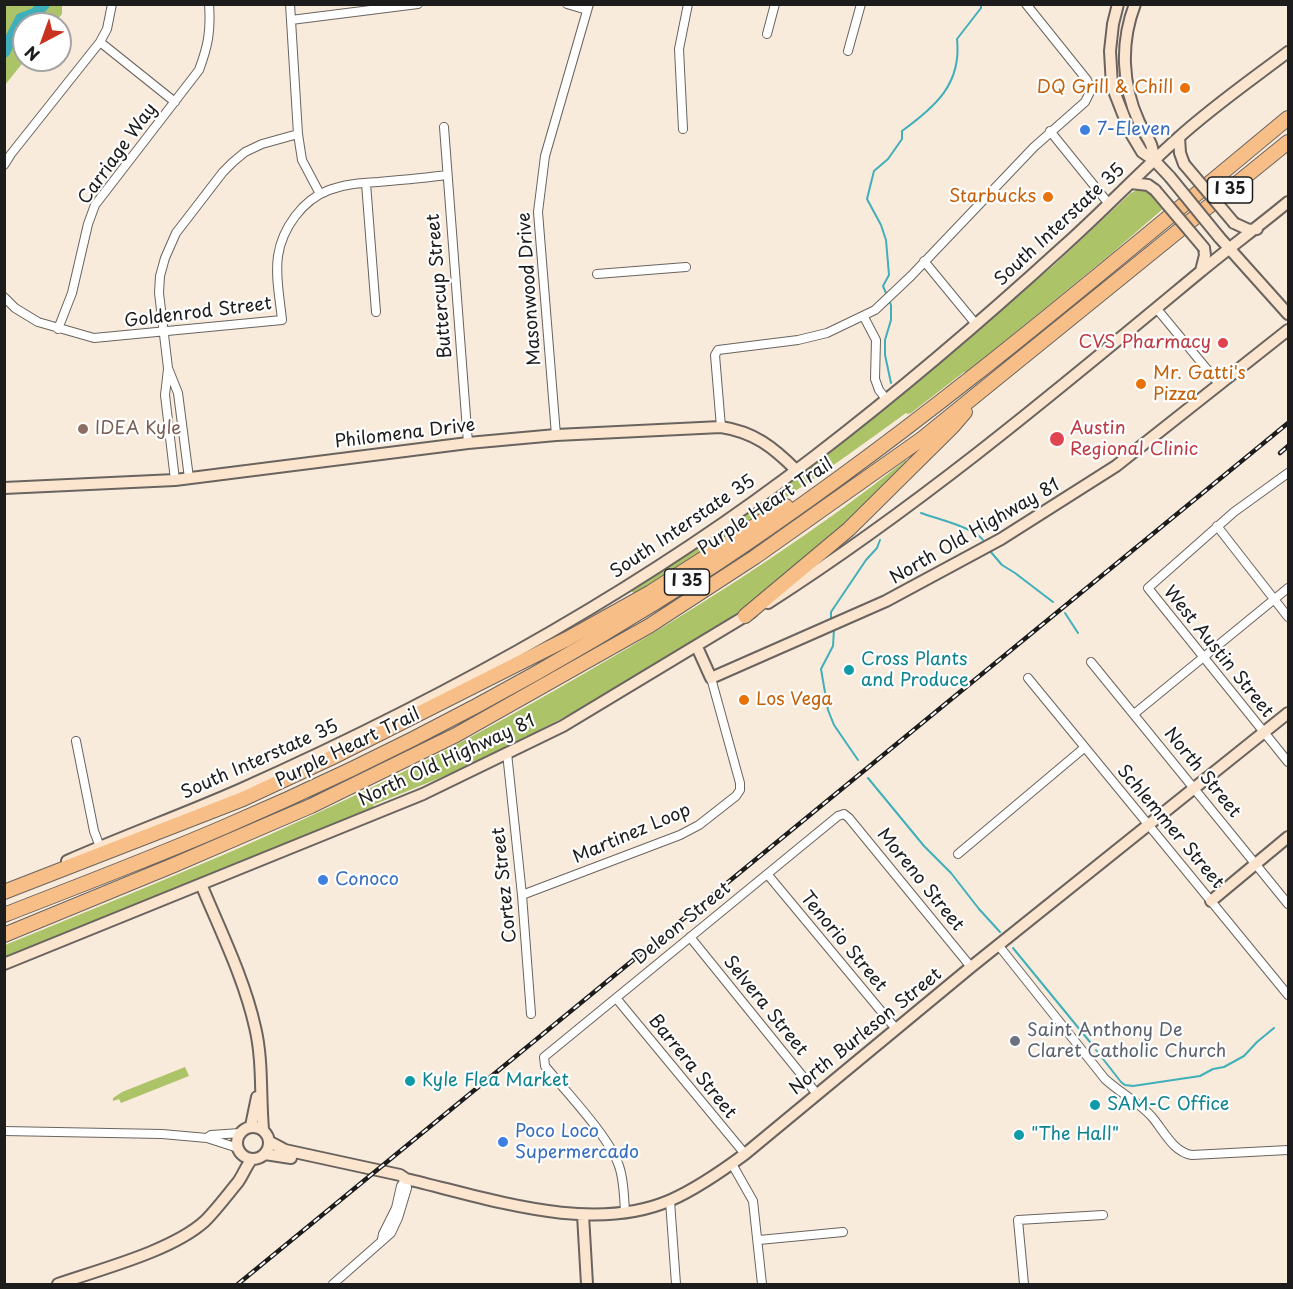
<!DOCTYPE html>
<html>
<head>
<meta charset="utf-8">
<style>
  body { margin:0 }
  #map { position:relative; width:1293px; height:1289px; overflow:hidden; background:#f9ebdc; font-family:"Playpen Sans",sans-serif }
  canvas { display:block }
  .frame { position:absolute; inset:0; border:6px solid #1c1c1c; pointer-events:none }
  .north { position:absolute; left:12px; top:12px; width:60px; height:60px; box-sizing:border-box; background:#fff; border:2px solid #a4a4a4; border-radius:50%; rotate:221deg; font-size:16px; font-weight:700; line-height:24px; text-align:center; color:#1c1c1c }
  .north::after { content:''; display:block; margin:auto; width:21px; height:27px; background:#c8321e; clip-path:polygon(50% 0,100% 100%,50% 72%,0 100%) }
</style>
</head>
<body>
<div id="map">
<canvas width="1293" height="1289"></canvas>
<div class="frame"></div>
<div class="north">N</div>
</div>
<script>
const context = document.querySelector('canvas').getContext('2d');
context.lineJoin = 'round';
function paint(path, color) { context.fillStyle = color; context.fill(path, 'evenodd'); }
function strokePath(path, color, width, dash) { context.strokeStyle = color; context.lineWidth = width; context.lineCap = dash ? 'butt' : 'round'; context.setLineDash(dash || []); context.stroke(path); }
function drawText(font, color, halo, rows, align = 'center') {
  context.font = font + ' "Playpen Sans",sans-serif'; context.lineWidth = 4.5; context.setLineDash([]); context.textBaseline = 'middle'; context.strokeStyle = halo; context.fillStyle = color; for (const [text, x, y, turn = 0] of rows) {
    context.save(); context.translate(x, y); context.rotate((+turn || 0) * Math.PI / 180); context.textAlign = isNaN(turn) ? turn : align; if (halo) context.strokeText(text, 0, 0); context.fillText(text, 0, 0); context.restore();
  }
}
paint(new Path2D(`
  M5,4L62,5V14L54,24H24L25,60L5,85Z
  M1139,189H1147L1164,208L1112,253L966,373L964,372L911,413L908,414L906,413C818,478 728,537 635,594L630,590L489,672L703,543L786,486L1053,266L1131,193Z
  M906,460L907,462L879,495L762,596L677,653L615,690L540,730L447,775L373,805L374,808L5,959V945C105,904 206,864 304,819C416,769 523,710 628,648C724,591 819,529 906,460Z
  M185,1067L189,1076L121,1103L119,1099L113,1101V1098L122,1092Z`), '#acc368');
strokePath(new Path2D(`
  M891,383L885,355V340L891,320V305L883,286L889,275L886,240L881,225L867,199L874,171L888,159L902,139V131C935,107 962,84 957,39L981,8V4
  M921,513C937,519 973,527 983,540
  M990,551L1002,565L1015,573L1053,602
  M1065,613L1078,633
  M831,619V612L866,560L877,548L880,540
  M834,629L833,646L821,669L828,710L834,725L858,760
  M868,778L924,846L951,873L979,909L1000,932
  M1013,948L1090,1042
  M1096,1050L1121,1082L1125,1085L1133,1086L1200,1076L1213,1069L1224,1067L1244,1056L1257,1042L1274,1028`), '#3fafba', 2);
strokePath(new Path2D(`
  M4,52L21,19L35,14L44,4`), '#3fafba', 12);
const street = new Path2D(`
  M290,4L298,134L302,160L320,194
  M567,4L587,10
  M291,20L418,4
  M767,34L775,4
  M100,42L175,102
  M848,51L861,4
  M1091,90L1112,86
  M444,127L468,443
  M683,129L679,49L688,4
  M1050,131L1109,204
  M4,165L11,154L100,42L107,29L112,4
  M366,183L376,312
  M924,261L975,323
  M597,274L686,267
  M4,297L15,308L38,322L94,338L282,320C280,299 275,277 278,256C282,229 302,200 329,190C345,184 361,183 378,182C401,180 424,178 447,175
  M1157,309L1220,385
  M864,317L876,340L875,379L879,390L886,399
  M58,329L72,293L88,224L95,205L199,70C208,46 211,31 209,4
  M168,369L165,395L175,480
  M721,427L715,355L718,350L798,340L827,333L875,310L911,276L1034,147L1085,102L1091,90L1087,80L1026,4
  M556,435L538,212L545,156L589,4
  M1288,473L1234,512L1148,588L1288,762
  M189,478L178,393L168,368L159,293L160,276L165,258L176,233L223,172L233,162L245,152L262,144L298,134
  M1217,526L1288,617
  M1091,662L1288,904
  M1028,678L1288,995
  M1134,714L1288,588
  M76,741L94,831L100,847
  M507,753L522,895L531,1014
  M958,854L1084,748
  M768,875L896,1029
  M522,895L680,835L699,825L736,796L740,790V783L711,678
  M690,937L817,1094
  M999,946L1105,1079C1120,1093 1139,1102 1152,1117C1164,1131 1173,1152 1192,1155L1288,1150
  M616,998L745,1154
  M4,1131L162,1134L207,1138L238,1148
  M207,1138L211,1135L240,1133
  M732,1164L753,1201L762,1284
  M670,1201L676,1284
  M625,1212C624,1197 624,1180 619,1166C609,1136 566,1092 545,1066L544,1057L838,816L844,814L849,818L971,967
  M382,1239L383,1234L396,1208L401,1186L406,1179
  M759,1240L843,1232
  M333,1284L391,1233L398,1218L407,1188L406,1179
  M1024,1284L1018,1220L1103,1215`);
const secondary = new Path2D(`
  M1118,4L1113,24L1110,51L1112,86L1130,132L1142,152L1154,160L1170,177
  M1135,4C1120,43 1122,85 1139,122C1147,140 1152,138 1154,160
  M1179,137L1180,153L1184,164
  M1131,183L1148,185L1155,190
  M1234,223L1249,230L1257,229
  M1219,237L1288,314
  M1201,271L1205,255L1204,248
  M4,488L175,480L468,443L556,435L721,427C754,432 773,447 796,470
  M768,603C921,505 1060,388 1200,272C1229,248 1259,226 1288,202
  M697,647L711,678L886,601L1001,539L1116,466L1288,330
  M67,861C124,836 182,815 239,790C441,700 639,592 815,456C901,390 984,319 1064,246C1103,211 1139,173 1177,139C1212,107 1251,80 1288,52
  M201,884C220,930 244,978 255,1027C263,1060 260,1095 263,1129
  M1211,901L1288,837
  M4,964L423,794L563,726L752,612
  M251,1126L257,1097
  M237 1143a16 16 0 1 1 32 0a16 16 0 1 1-32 0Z
  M270,1142L285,1150L400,1175L406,1179C488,1198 591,1235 671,1200C698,1188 722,1171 745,1154L971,967L1288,713
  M265,1154L291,1158
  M583,1215L587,1284
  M58,1284C101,1269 172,1251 205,1221C217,1209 228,1194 238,1182C243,1175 246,1166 252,1159`);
const highway = new Path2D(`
  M745,616L849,529L953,426L965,412
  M4,892L243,799L331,758L567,639L651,592L786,506
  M4,915C78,886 152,858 224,827C395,754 561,665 716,564C918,430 1102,272 1288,118
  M4,935L174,865L311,806L456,735L649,626L755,557L923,438L1288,142`);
strokePath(street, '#69645f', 10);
strokePath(secondary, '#69645f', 14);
strokePath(highway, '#69645f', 16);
strokePath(street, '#fff', 8);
strokePath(secondary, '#fce5cf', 10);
strokePath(highway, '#f7be87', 14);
const rail = new Path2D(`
  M1280,453L1288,446
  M238,1284L1288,423`);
strokePath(rail, '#1c1c1c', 4.5);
strokePath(rail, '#fff', 2, [7]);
const secondaryBridge = new Path2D(`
  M1184,164L1234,223
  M1170,177L1219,237
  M1155,190L1204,248`);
strokePath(secondaryBridge, '#69645f', 14, []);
strokePath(secondaryBridge, '#fce5cf', 10);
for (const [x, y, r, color] of [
  [1185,88,6,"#e8710a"],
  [1085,130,6,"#3f7fe0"],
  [1048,197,6,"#e8710a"],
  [1223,343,6,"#e0444e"],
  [1141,384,6,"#e8710a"],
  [83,429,6,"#8d6e63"],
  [1057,439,8,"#e0444e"],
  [849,670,6,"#0f9aa8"],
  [744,700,6,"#e8710a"],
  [323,880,6,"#3f7fe0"],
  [1015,1041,6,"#6b7280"],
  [410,1081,6,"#0f9aa8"],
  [1095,1105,6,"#0f9aa8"],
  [1019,1135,6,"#0f9aa8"],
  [503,1142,6,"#3f7fe0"]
]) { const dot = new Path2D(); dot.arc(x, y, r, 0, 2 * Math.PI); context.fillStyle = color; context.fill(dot); strokePath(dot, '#fff', 2); }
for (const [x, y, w] of [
  [1230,190,45],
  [687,582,45]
]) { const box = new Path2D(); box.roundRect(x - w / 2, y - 13, w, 26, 4.5); context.fillStyle = '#fff'; context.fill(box); strokePath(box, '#1c1c1c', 1.5); }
drawText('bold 16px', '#1c1c1c', null, [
  ["I 35",1230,190],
  ["I 35",687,582]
]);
drawText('18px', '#c56008', '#fff', [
  ["DQ Grill & Chill",1173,88],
  ["Starbucks",1036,197],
  ["Mr. Gatti's",1153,374,"left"],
  ["Pizza",1153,395,"left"],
  ["Los Vega",756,700,"left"]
], 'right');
drawText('18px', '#366cbe', '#fff', [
  ["7-Eleven",1097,130],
  ["Conoco",335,880],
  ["Poco Loco",515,1132],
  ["Supermercado",515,1153]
], 'left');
drawText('18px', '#1c1c1c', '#fff', [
  ["Carriage Way",118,154,-54],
  ["South Interstate 35",1060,225,-43],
  ["Buttercup Street",440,286,-95],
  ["Masonwood Drive",530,289,-94],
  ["Goldenrod Street",198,313,-7],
  ["Philomena Drive",405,434,-7],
  ["Purple Heart Trail",766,507,-34],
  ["South Interstate 35",683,527,-34],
  ["North Old Highway 81",975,532,-30],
  ["West Austin Street",1218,652,51],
  ["Purple Heart Trail",348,748,-26],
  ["South Interstate 35",260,760,-24],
  ["North Old Highway 81",447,761,-25],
  ["North Street",1202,773,51],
  ["Schlemmer Street",1170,827,50],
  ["Martinez Loop",632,834,-23],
  ["Moreno Street",920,880,51],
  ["Cortez Street",505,885,-96],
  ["Deleon Street",682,924,-39],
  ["Tenorio Street",843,942,50],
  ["Selvera Street",765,1006,51],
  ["North Burleson Street",866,1032,-39],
  ["Barrera Street",692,1067,51]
]);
drawText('18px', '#be3a42', '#fff', [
  ["CVS Pharmacy",1211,343],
  ["Austin",1070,429,"left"],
  ["Regional Clinic",1070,450,"left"]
], 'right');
drawText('18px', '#785e54', '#fff', [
  ["IDEA Kyle",95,429]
], 'left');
drawText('18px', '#0d838f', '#fff', [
  ["Cross Plants",861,660],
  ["and Produce",861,681],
  ["Kyle Flea Market",422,1081],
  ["SAM-C Office",1107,1105],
  ["\"The Hall\"",1031,1135]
], 'left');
drawText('18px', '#5b616d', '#fff', [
  ["Saint Anthony De",1027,1031],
  ["Claret Catholic Church",1027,1052]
], 'left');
</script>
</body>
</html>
